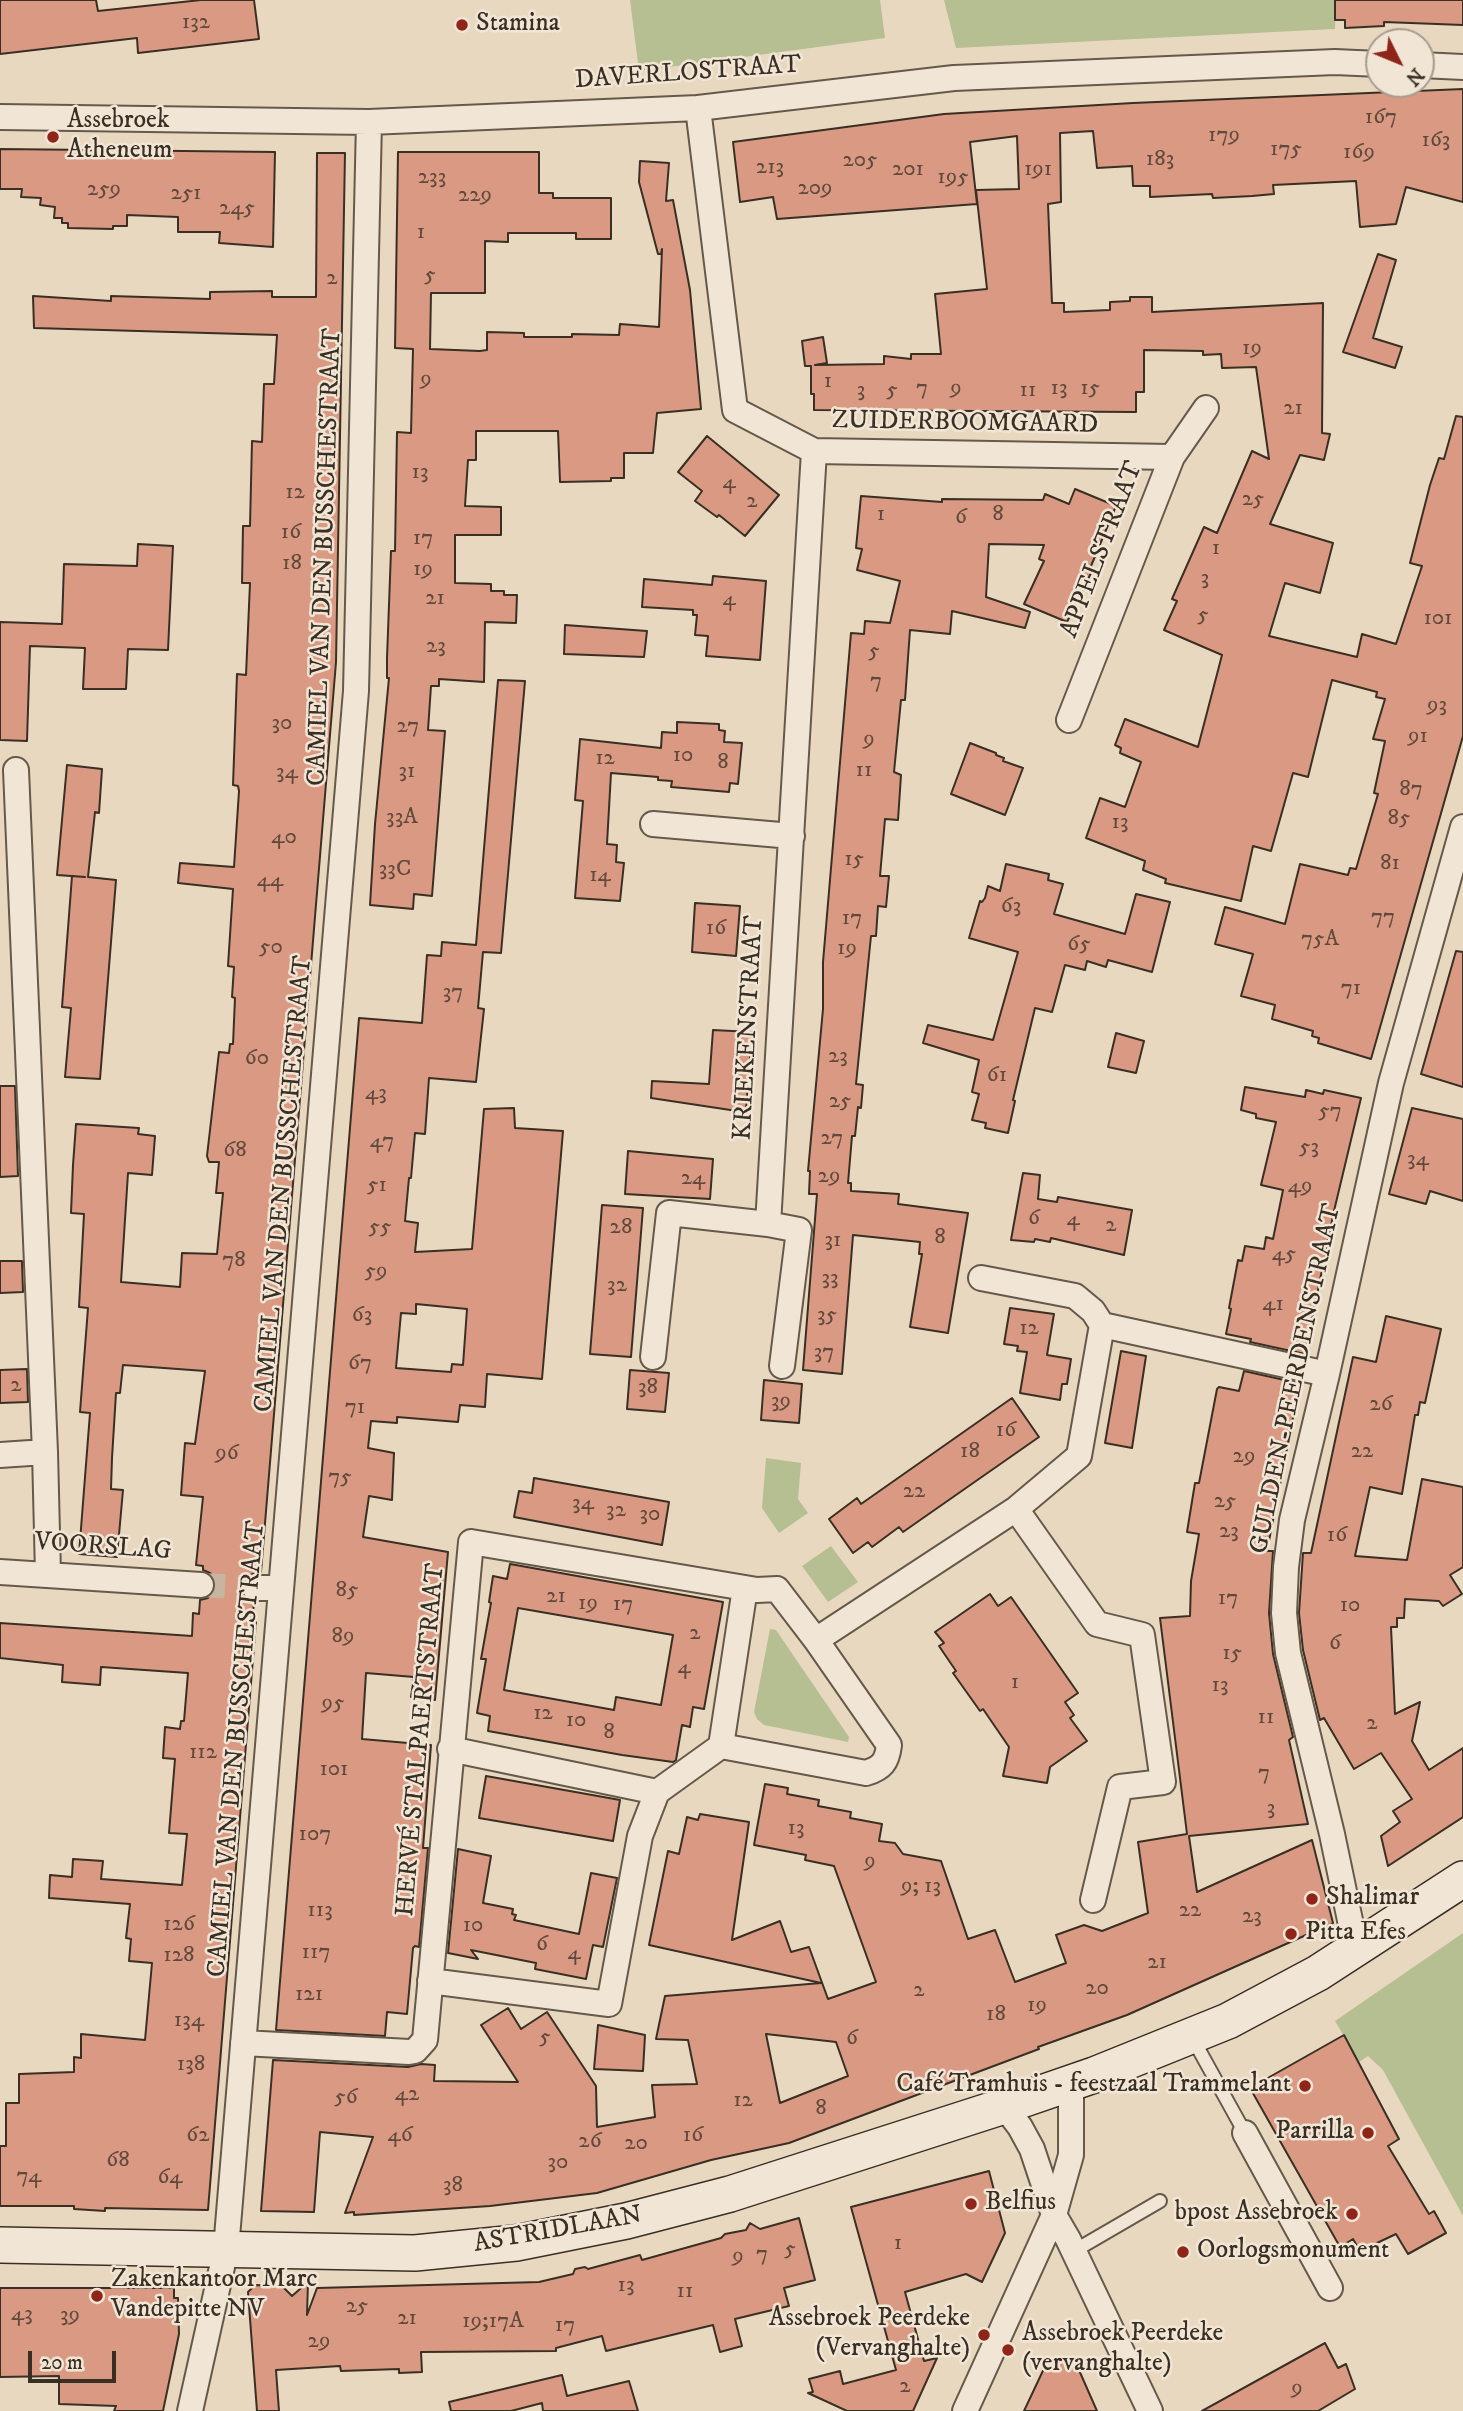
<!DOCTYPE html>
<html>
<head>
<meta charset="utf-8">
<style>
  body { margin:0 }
  #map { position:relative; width:1463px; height:2411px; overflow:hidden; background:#e9d8c0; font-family:"IM FELL DW Pica",serif }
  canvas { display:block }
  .north { position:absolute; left:1365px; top:28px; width:70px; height:70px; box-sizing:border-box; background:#f1e6d6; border:2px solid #a79d8e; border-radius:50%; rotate:133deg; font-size:19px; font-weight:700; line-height:28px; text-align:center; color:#392f23 }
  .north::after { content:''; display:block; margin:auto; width:24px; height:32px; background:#8f2418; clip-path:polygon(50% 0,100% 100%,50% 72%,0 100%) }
  .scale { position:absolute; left:28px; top:2351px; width:88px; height:32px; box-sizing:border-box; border:4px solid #392f23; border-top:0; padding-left:9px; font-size:21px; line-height:24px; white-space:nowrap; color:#392f23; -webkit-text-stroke:5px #f1e6d6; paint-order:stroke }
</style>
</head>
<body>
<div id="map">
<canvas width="1463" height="2411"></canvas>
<div class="north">N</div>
<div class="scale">20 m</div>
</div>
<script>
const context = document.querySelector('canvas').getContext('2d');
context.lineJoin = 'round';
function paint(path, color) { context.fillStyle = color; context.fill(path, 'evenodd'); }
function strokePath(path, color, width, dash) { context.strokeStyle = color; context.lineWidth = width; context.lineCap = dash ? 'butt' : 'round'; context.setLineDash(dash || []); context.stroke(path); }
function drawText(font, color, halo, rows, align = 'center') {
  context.font = font + ' "IM FELL DW Pica",serif'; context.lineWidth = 5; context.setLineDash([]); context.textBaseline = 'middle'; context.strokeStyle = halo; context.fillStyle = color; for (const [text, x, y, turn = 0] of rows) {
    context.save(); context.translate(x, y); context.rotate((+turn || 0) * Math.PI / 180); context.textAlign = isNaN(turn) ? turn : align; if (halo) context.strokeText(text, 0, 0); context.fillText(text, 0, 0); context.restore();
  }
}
paint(new Path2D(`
  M630,0H880L885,38L639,71Z
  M944,0H1336L1335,29L956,48Z
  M766,1458L801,1463L798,1499L808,1513L779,1533L762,1508Z
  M831,1546L858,1582L828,1602L802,1566Z
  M770,1629L776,1630L849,1737L848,1742L764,1725L757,1719L754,1712Z
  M1463,1933V2216L1383,2070L1368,2056L1359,2062L1335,2021Z`), '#b6bf92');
const building = new Path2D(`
  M0,0H96L98,11L201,0H254L259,39L138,53L137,38L0,54Z
  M1335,0H1463V25L1384,22V26L1345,28V20H1335Z
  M1463,89V202L1406,187L1396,224L1360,227L1356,181L1273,185L1274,194L1252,196L1213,198L1212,194L1150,197V186H1133L1132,166L1097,168L1093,131L1060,133L1061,202L1048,204L1052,303H1064V312L1110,310V302L1130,301V297H1152V312L1323,303L1322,433L1330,434L1324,460L1300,455L1270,524L1333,543L1320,593L1285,583L1269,636L1357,657L1362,634L1396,644L1422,566L1410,563L1430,485L1439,458L1444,459L1456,416L1463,417V736L1371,1059L1318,1043L1319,1038L1312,1036L1313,1031L1272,1019L1275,1005L1241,996L1253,954L1215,944L1225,907L1285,924L1300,864L1348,875L1350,868L1356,869L1378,794L1374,793L1385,741L1373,739L1385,699L1376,697L1377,692L1332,680L1308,777L1293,773L1271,851L1253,846L1241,901L1165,883L1166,879L1143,870L1145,861L1086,838L1100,798L1125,807L1141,762L1120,753L1121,748L1115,745L1125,719L1198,747L1222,655L1164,630L1177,601L1172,599L1204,527L1217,533L1252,451L1269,459L1256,367L1222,368L1221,354L1203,355V351L1144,350V392H1136V412L814,410V394H811V366H805L802,341L823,337L827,363L815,365L884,364V356L911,359V354H941L935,294L987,289L976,190L1019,189L1017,136L970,142L977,204L777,219L773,197L740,202L733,142L944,114L1133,103Z
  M0,149L275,152L273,247L219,243L220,232H178V217L127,215V226H113V229L68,228V223H62V218H54L55,207L40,205L41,198L21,197L22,189H0Z
  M398,152H539V193H553V198H611V239H576V233H508V242L485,241V293H431L430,349L480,351L487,350V332L524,333V337H572V334L619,335L620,324L659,327L662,249L661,254H658L639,182L640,161L669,163L666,201L673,200L690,290L701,409L657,413L653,453H624V478H611V481L560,482L558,431H476V460H468L465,506L501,507V535H455V583L491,584V591H504V595H517L516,623L485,622L484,682L439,679V686H431L428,730L445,731L432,896L414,894L413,909L370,905L375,824L389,678H387V658L391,551H395L397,432L411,433L413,349L395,348Z
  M317,153H345L336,662L261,1572L257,1571L256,1573L247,1576L240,1587L243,1596L254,1603L252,1622H256L208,2210L105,2208V2211L74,2209V2206H0V2146H6V2103H19V2074L74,2072V2057L81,2058V2034L145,2040L152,1963L129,1961L131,1939L126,1938L130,1904L49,1898L50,1875L72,1877L73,1859L103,1861L101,1879L182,1885L187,1834L169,1833L175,1759L163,1758L165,1727L180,1729L181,1721H184L188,1673L101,1667L100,1685L62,1682L63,1665L0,1658V1623L192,1636L193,1613L199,1614L200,1600L208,1598L216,1587L215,1579L210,1573L203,1570V1566L196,1565L203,1497L181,1495L185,1443L195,1444L205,1371L123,1365L120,1393H116L112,1458L111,1489L123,1490L117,1557L79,1554L90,1413L80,1412L88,1308L79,1307L84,1214L71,1213L73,1165L76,1124L139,1128L138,1134L155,1136L152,1175L128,1173L121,1282L180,1287L182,1253L217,1254L223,1193H216L219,1162H209L207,1156L219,1052L229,1053L230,1044H233L235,998L232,997L234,967L228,966L233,889L178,883L180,863L234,867L239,791L238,786L233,785L237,674L246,675L250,583H242L243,526H250L252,441L262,442L264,384H274L277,335L34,328L33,296L111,301V296L210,299V292L272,291V297H316Z
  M1378,254L1396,260L1373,338L1402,347L1395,368L1343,352Z
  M707,436L779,495L745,536L719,515L717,517L695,501L702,491L678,472Z
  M1075,489L1116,506L1091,566L1093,569L1067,622L1024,604L1044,561L1039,559L1044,545L989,544L986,597L1030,612L1025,628L952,611L950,634L910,630L905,700H901L894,772L901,775L898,820L885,819L880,876H889L886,907L878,906L876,936H871L856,1084L863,1085L861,1108L858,1107L855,1136H852L848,1183H851V1191L899,1194L898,1204L968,1213L948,1333L910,1327L922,1254H919L920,1242L853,1235L842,1374L803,1370L817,1194H809L810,1171H808L823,1009V962L851,633L864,634L865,621L890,623L900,581L857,570L862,549L856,548L861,496L942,502V499L1043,500L1045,494L1069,504Z
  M138,544L173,546L168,650L128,649L126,689H83L85,648L30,646L27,741L0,740V622L62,624L64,564L137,566Z
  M713,576L766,581L760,660L706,656L708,636L695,635L697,615H693V610L642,607L644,579L712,585Z
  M565,625L647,631L644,657L564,654Z
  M498,680L525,681L501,953L483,952L478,1008L484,1009L476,1082L429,1078L425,1134L415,1133L411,1178H409L405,1221L418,1223L415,1252L472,1249L484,1109L514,1108L515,1128L563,1131L542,1379L487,1374L485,1407L460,1405L458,1422L397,1417V1423L371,1421L368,1448L394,1453L392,1500L369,1496L363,1537L448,1552L435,1700L411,1697L414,1677L366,1673L362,1739L431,1745L423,1848H428L419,1947L415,1946L413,1948L407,2014L387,2012L385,2036L276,2030L359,1018L422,1023L427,955L441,956L442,942L476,945ZM416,1304L467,1309L463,1365L452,1364L451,1372L396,1368L401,1313L416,1314Z
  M677,722L719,724V730L725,731L724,742L742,743L738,784L730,783L729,792L671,787L672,781L658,780V777L611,773L607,844L617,845L616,862L624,863L620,901L575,898L583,801L575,800L580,739L661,748L662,732L677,733Z
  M970,743L996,753V755L1004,758L1003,761L1023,768L1005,815L951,794Z
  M67,765L102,769L99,813L95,812L88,877L116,880L100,1079L65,1077L71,1008L62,1007L72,876L85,877L57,875Z
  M1006,864L1049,874L1048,880L1063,884L1054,914L1125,934L1136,894L1170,902L1152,972L1108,960L1106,967L1087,961L1085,970L1065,965L1052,1012L1035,1008L1013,1100L1015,1101L1008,1133L985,1128L986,1123L972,1120L979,1094L972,1092L979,1060L923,1043L928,1025L993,1040L1018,952L969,938L980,901L982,902L985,898L988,886L1000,891Z
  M695,903L740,906L736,956L692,952Z
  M1456,951L1463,952V1087L1421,1074Z
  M713,1030L752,1032L746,1110L737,1111L651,1098L652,1081L709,1084Z
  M1116,1033L1144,1041L1136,1073L1108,1067Z
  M0,1086H15L18,1176L0,1177Z
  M1245,1087L1305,1097L1306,1090L1323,1094L1324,1090L1361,1098L1334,1211L1305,1354L1250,1342L1251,1339L1226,1334L1231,1309L1229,1308L1238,1260L1242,1261L1245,1246L1264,1249L1266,1237L1273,1239L1283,1190L1261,1185L1276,1122L1256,1118V1114L1241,1110Z
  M1412,1108L1463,1119V1201L1430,1191L1426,1204L1389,1194Z
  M628,1151L713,1159L710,1199L625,1194Z
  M1023,1173L1040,1175L1038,1199L1057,1202L1058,1197L1132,1210L1124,1255L1051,1238L1050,1242L1035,1239L1034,1242L1011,1240Z
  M602,1205L643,1208L631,1357L590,1354Z
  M0,1261H22L23,1292L0,1293Z
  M1010,1308L1054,1314L1047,1355L1071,1359L1067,1384H1062L1060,1400L1020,1393L1027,1352L1017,1351L1018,1346L1004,1344Z
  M1386,1316L1441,1329L1425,1403L1420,1402L1418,1415H1415L1402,1494L1370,1487L1355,1556L1407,1560L1422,1479L1463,1487V1567L1450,1575L1462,1594L1443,1606L1439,1601L1405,1599L1404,1618H1397V1627H1391L1395,1714L1420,1702L1412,1741L1429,1770L1463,1748V1817L1388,1866L1381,1836L1400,1822L1393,1811L1412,1799L1381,1753L1354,1769L1324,1718L1320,1720L1303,1650L1299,1613L1303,1553H1311L1353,1357L1376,1362Z
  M1121,1351L1146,1356L1132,1448L1105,1443Z
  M27,1369L28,1402L0,1403V1370Z
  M630,1370L669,1373L665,1412L627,1409Z
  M1244,1371L1298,1383L1297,1387H1299L1267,1551H1273L1269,1613L1273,1654L1293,1737L1289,1740L1308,1824L1189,1836L1197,1892L1312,1840L1333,1923L1127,2015L1038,2047L1039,2049L789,2143L711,2160L597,2193L490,2206L354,2215V2212L345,2213L373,2137L320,2132L314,2212L261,2211L273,2060L408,2067L421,2064L435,2065L434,2081L518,2082L481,2025L508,2008L521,2029L547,2012L596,2086L597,2127L655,2117L652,2085L697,2084L688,2040L656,2039L665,1996L821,1983L649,1945L668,1851L679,1854L687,1817L698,1820L700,1814L749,1822L732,1940L780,1921L791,1952L809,1947L828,1999L876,1982L834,1866L805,1860L806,1855L754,1845L765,1784L788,1788L787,1794L819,1800L818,1806L851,1812L850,1818L882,1824L879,1841L895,1843L903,1854L941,1861L968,1939L995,1930L1015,1982L1066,1963L1056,1935L1084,1925L1102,1931L1148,1913L1138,1842L1187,1834L1160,1618L1190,1616L1191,1581L1199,1534L1187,1532L1195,1483H1199L1217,1389L1219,1387L1239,1391ZM766,2034L836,2042L848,2076L780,2103Z
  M764,1380L802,1384L799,1423L761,1420Z
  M1012,1398L1039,1437L903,1532L899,1527L872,1547L868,1542L853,1553L829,1519L857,1498L861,1504Z
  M534,1478L669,1502L662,1545L514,1517L519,1491L532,1493Z
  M510,1564L723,1602L704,1709L693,1707L690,1727L682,1725L676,1760L673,1762L622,1755L488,1731L490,1716L477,1713L486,1659H481L491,1603L489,1602L493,1576L507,1579ZM518,1608L673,1635L661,1705L616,1697L614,1710L504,1690Z
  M990,1594L998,1606L1011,1597L1078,1693L1065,1702L1074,1715L1070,1718L1087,1741L1050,1767L1047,1783L1003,1776L1009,1747L983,1709L980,1711L953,1673L956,1671L939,1646L944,1643L935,1632Z
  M486,1776L620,1800L613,1841L479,1818Z
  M458,1849L491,1856L483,1903L513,1909L512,1914L516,1915L514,1920L579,1934L591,1873L617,1878L603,1947L593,1945L586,1979L535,1969L536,1963L471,1950L478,1959L448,1953Z
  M598,2025L645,2035L643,2071L594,2069Z
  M1344,2035L1399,2139L1388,2146L1429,2214L1434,2211L1446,2233L1408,2254L1396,2234L1360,2251L1353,2239L1340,2247L1250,2088Z
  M989,2171L1005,2233L982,2282L966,2274L905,2292L924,2361L937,2358L913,2411H847L808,2393L813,2392L809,2379L840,2371L843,2384L896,2370L851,2207Z
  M799,2218L815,2280L784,2288L789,2306L735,2319L742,2346L720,2352L713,2325L606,2351L602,2336L556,2348V2351L421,2352L422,2372L399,2373V2369L341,2371L340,2366L276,2370L279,2411H257L248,2292L255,2285L282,2286L292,2296L308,2282L307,2315L317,2288L539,2282L573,2274L575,2269L585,2267L588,2269L640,2255L642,2260L721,2238L725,2234L746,2230L750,2223L760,2229Z
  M0,2288H174V2298H178L179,2334L163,2411H114L116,2406L59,2404V2376L0,2377Z
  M1325,2343L1338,2368L1346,2364L1355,2389L1318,2411H1202Z
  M1048,2360L1075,2361L1097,2411H1024Z
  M562,2375L567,2396L629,2381L638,2411H543L542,2403L511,2411H451L449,2402Z`);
paint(building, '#da9983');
strokePath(building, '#392f23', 2);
strokePath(new Path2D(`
  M201,1585L255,1588`), '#c6b6a1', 24, [24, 12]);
const lane = new Path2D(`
  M1193,2039L1245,2133
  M1074,2251L1160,2201`);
const street = new Path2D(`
  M1421,65L1463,67
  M698,108L735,410L814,451L1172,457
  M0,117L369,122L698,108L954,78L1335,62L1379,64
  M1069,720L1172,457L1206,408
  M16,770L45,1452
  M653,824L792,836
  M1102,1325L1327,1374
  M653,1357L669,1213L768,1224
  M782,1366L799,1230L768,1224L814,451
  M0,1455L45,1452L48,1574
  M1016,1509L1097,1624L1142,1635L1163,1782L1120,1787L1093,1900
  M0,1572L201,1585
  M255,1588H281
  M721,1746L866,1773C882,1768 887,1762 889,1745L816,1640
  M450,1749L657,1792
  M1356,1949L1332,1834L1288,1653L1284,1613L1286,1567L1292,1520L1327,1374L1391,1083L1463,827
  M430,1981L609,2004L640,1836L657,1792L721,1746L745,1588
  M243,2043L409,2052L415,2051L425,2040L471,1542L757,1590L777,1589L816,1640L1016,1509L1079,1456L1102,1325L1093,1311L1075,1296L981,1278
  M1004,2106L1020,2127L1032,2149L1054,2215L1068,2239L1150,2411
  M1245,2133L1330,2288
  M190,2411L226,2249L356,691L369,122
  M965,2411L1054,2215L1071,2155V2082`);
const secondary = new Path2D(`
  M0,2245L415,2253L516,2243L626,2221L730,2194L1004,2106L1094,2075L1228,2021L1318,1973L1463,1879`);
strokePath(lane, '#65594a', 16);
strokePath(street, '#65594a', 28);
strokePath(secondary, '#392f23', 38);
strokePath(lane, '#f1e6d6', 12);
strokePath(street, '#f1e6d6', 24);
strokePath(secondary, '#f1e6d6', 35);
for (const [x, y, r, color] of [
  [462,25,7,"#8f2418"],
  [53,137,7,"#8f2418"],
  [1312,1899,7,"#8f2418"],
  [1291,1934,7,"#8f2418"],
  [1305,2086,7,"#8f2418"],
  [1368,2133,7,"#8f2418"],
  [971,2204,7,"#8f2418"],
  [1352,2214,7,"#8f2418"],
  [1183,2252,7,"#8f2418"],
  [97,2296,7,"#8f2418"],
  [984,2335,7,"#8f2418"],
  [1008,2350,7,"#8f2418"]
]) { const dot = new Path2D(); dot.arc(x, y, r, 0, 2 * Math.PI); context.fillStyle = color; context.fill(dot); strokePath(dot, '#f1e6d6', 2.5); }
drawText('23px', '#614a3b', null, [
  ["132",196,23],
  ["167",1381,118],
  ["179",1224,136],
  ["163",1436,141],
  ["175",1286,150],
  ["169",1359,153],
  ["183",1160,160],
  ["205",860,161],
  ["213",770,168],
  ["201",908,170],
  ["191",1038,170],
  ["233",432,178],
  ["195",953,178],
  ["209",815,189],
  ["259",104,190],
  ["251",186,194],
  ["229",475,196],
  ["245",237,209],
  ["1",421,233],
  ["5",430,276],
  ["2",332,279],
  ["19",1252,349],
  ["9",426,380],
  ["1",828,382],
  ["7",922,389],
  ["9",956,389],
  ["13",1059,389],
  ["15",1090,389],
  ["3",861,391],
  ["5",892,391],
  ["11",1028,391],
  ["21",1293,409],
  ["13",420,473],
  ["4",729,483],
  ["12",295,493],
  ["25",1253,500],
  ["2",752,502],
  ["1",881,515],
  ["8",998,515],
  ["6",961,518],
  ["16",291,533],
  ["17",423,539],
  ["1",1216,549],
  ["18",292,564],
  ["19",423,570],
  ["3",1205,579],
  ["21",435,599],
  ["4",729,600],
  ["5",1203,616],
  ["101",1438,619],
  ["23",436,647],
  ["5",874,652],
  ["7",876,682],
  ["93",1437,706],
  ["30",282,724],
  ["27",408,727],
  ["91",1418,737],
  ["9",869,740],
  ["10",683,756],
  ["12",605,759],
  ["8",723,763],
  ["11",864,771],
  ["31",407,772],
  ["34",287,773],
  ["87",1411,790],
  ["33A",402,818],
  ["85",1399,819],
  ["13",1120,823],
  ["40",284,838],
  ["15",854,860],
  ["81",1390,864],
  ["33C",395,870],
  ["14",600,876],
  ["44",270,881],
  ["63",1011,907],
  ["77",1383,918],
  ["17",852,919],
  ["16",716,929],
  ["75A",1320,940],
  ["65",1079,945],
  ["50",271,948],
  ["19",847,949],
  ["71",1351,989],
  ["37",453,993],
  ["23",838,1057],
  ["60",257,1059],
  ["61",997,1076],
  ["43",376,1094],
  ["25",840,1102],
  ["57",1330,1112],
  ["27",832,1139],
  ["47",382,1142],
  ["53",1309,1148],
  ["68",235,1151],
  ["34",1418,1160],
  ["29",829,1177],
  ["24",693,1179],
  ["51",377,1186],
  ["49",1300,1187],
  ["6",1034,1219],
  ["4",1073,1220],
  ["2",1111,1226],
  ["55",380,1228],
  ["28",621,1228],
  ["8",940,1238],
  ["31",833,1241],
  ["45",1284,1255],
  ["78",234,1261],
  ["59",376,1272],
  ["33",830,1279],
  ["32",617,1286],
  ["41",1273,1305],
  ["63",362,1316],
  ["35",827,1316],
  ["12",1029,1329],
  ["37",824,1353],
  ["67",360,1364],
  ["2",16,1386],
  ["38",648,1388],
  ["39",781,1402],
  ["26",1381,1405],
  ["71",355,1408],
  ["16",1006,1431],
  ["18",970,1452],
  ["22",1362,1452],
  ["96",227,1454],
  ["29",1244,1457],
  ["75",340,1478],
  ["22",914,1492],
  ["25",1225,1502],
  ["34",583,1504],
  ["32",616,1511],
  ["30",650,1515],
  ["23",1229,1532],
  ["16",1337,1536],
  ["85",347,1591],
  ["21",556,1597],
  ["17",1228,1599],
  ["19",588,1604],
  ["17",623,1605],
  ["10",1350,1606],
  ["2",695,1634],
  ["89",343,1637],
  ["6",1335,1644],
  ["15",1232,1654],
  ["4",684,1668],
  ["1",1015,1683],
  ["13",1220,1686],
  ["95",333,1704],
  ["12",543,1714],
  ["11",1266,1718],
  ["10",576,1721],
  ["2",1372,1724],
  ["8",609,1733],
  ["112",203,1753],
  ["101",334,1770],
  ["7",1264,1774],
  ["3",1271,1809],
  ["13",796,1829],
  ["107",315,1835],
  ["9",870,1862],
  ["9; 13",921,1887],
  ["113",320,1911],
  ["22",1190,1911],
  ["23",1252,1917],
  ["126",179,1925],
  ["10",473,1926],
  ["6",542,1945],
  ["117",316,1953],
  ["4",574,1954],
  ["128",179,1956],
  ["21",1157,1963],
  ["20",1097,1989],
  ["2",919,1991],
  ["121",309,1995],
  ["19",1037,2006],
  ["18",996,2015],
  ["134",189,2021],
  ["5",545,2038],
  ["6",852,2039],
  ["138",191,2065],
  ["42",407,2095],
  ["56",346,2098],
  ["12",743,2101],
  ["8",821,2109],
  ["62",198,2136],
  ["46",400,2136],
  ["16",693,2136],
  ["26",590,2142],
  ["20",636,2144],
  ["68",118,2161],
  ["30",558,2163],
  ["74",29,2177],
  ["64",170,2178],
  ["38",453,2186],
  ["1",898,2244],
  ["5",790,2250],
  ["7",762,2255],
  ["9",738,2257],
  ["13",626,2286],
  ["11",685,2292],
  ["25",357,2307],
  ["43",22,2315],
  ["39",70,2316],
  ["21",407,2319],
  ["19;17A",493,2322],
  ["17",565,2326],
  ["29",319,2342],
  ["2",905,2387],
  ["9",1297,2389]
]);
drawText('26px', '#392f23', '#f1e6d6', [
  ["Stamina",476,25],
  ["Assebroek",67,122],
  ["Atheneum",67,152],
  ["Shalimar",1326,1899],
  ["Pitta Efes",1305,1934],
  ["Café Tramhuis - feestzaal Trammelant",1291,2086,"right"],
  ["Parrilla",1354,2133,"right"],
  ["Belfius",985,2204],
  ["bpost Assebroek",1338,2214,"right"],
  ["Oorlogsmonument",1197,2252],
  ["Zakenkantoor Marc",111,2281],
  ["Vandepitte NV",111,2311],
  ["Assebroek Peerdeke",970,2320,"right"],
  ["(Vervanghalte)",970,2350,"right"],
  ["Assebroek Peerdeke",1022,2335],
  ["(vervanghalte)",1022,2365]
], 'left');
drawText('26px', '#392f23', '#f1e6d6', [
  ["DAVERLOSTRAAT",688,74,-4],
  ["ZUIDERBOOMGAARD",965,424,1],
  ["APPELSTRAAT",1103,550,-69],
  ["CAMIEL VAN DEN BUSSCHESTRAAT",326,557,-88],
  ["KRIEKENSTRAAT",750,1028,-87],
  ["CAMIEL VAN DEN BUSSCHESTRAAT",285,1184,-85],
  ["GULDEN-PEERDENSTRAAT",1297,1379,-78],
  ["VOORSLAG",103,1548,4],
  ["HERVÉ STALPAERTSTRAAT",422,1740,-85],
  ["CAMIEL VAN DEN BUSSCHESTRAAT",238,1749,-85],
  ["ASTRIDLAAN",558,2231,-10]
]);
</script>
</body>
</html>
